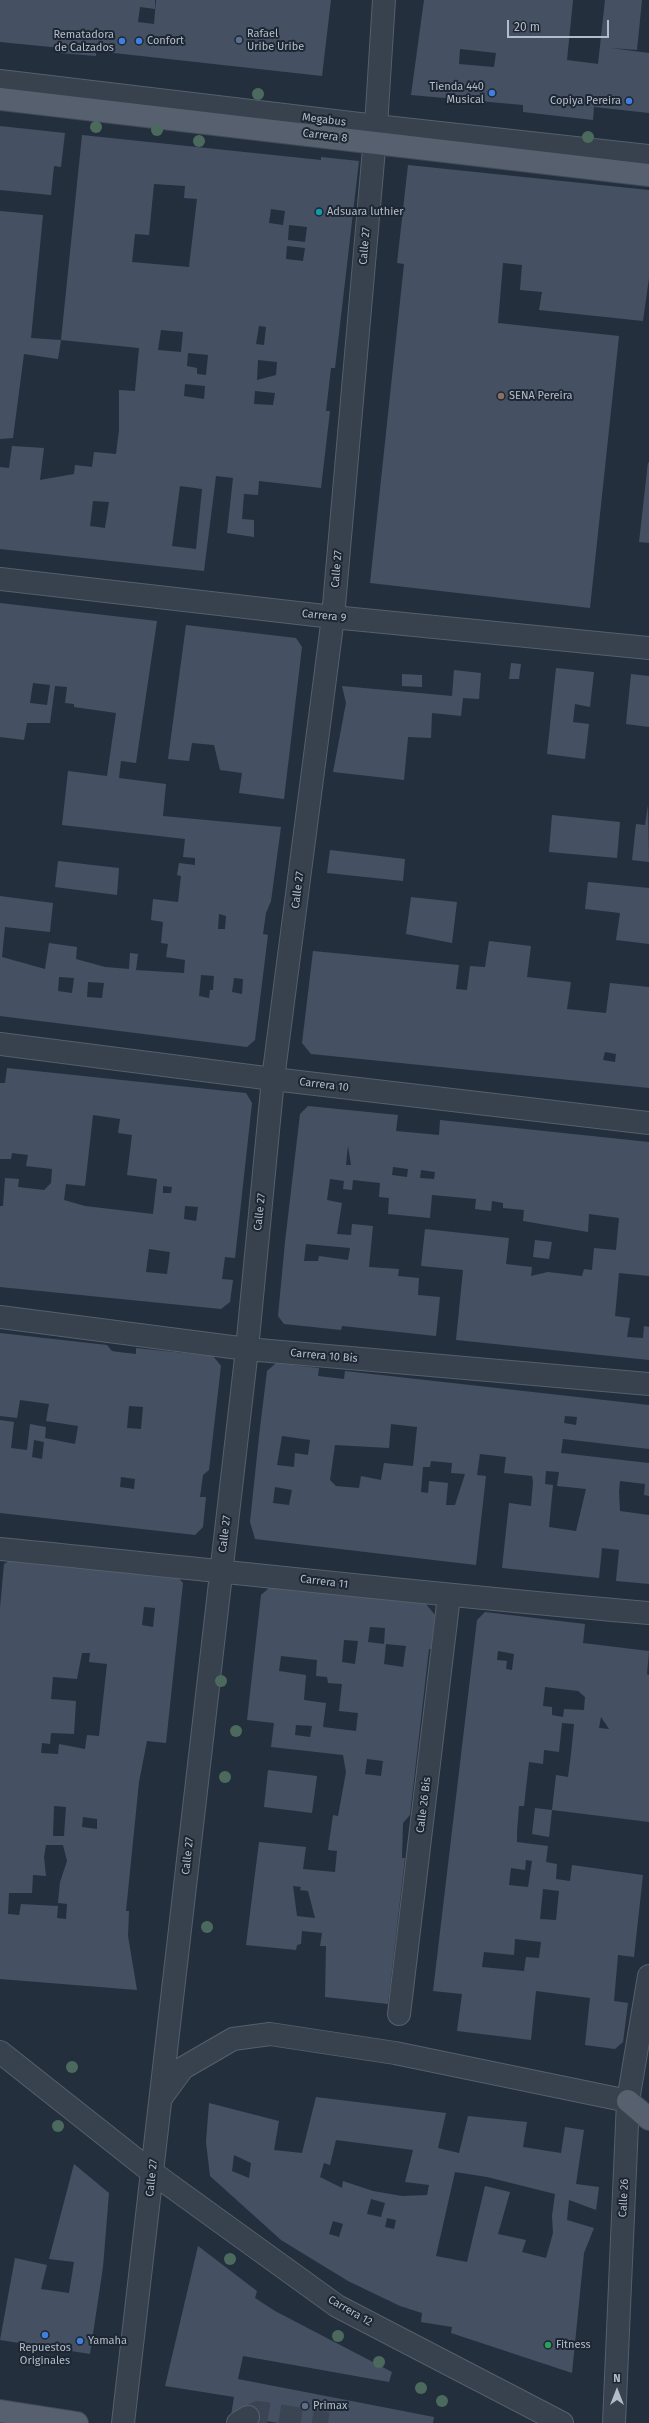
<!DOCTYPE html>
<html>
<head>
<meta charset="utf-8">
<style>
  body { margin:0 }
  #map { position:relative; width:649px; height:2423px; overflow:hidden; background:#242f3e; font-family:"Fira Sans",sans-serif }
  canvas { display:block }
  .north { position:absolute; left:597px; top:2371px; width:40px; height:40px; -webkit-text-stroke:3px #1d2633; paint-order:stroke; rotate:0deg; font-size:11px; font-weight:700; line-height:16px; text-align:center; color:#b4bcc9 }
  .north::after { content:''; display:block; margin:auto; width:14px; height:18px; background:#b4bcc9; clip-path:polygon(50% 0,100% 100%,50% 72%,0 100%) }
  .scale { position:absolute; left:507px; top:20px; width:102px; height:18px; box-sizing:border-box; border:2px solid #b4bcc9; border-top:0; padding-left:5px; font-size:12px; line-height:14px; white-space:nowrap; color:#b4bcc9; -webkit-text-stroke:3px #1d2633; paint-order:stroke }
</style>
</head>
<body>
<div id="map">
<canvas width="649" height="2423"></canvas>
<div class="north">N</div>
<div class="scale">20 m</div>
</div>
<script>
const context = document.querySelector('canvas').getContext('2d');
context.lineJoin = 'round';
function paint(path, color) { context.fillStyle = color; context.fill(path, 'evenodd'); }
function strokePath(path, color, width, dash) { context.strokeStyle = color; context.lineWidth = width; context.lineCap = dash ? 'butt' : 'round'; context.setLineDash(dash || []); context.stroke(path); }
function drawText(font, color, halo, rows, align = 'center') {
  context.font = font + ' "Fira Sans",sans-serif'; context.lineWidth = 4; context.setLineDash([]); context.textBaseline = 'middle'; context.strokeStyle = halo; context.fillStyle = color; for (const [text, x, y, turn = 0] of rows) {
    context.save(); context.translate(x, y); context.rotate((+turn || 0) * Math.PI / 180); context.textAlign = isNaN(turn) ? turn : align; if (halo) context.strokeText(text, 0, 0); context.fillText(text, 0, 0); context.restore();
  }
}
paint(new Path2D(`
  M0,0H155V9L140,7L138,22L154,24L156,0H331L322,76L96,51V56L60,53L61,48L0,42Z
  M424,0H573L567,60L598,64L605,0H642L637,50L611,48L649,53V113L594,107L593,120L523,112V105L411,95ZM460,49L496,53L494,67L459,64Z
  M0,126L65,133L61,167L54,166L51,195L0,190Z
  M82,135L321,160V157L359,161L335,368H331L326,411H330L321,488L259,481L258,495L244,494L242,519L254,520V537L227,533L233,478L216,476L204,571L0,549V467L9,468L12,446L44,448L40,480L74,474L75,465L92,467L94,452L116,454L119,430V390L135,391L139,348L61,340ZM154,184L185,186L184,198L197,199L189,267L132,262L135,234L149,235ZM271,209L285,211L283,225L269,223ZM289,225L307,227L305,242L288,240ZM287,246L305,248L303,261L286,259ZM259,326L266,327L264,345L256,344ZM161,330L183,332L181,352L158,350ZM188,353L208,355L206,375L197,374V368L187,366ZM258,360L277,362L276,375L257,380ZM185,384L205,386L204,399L184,396ZM255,391L275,393L273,405L254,404ZM180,486L202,489L196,549L172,546ZM93,501L109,502L105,528L90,526Z
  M408,165L649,190V278L643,321L539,310L542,292L520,290L522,265L503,263L498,323L619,336L590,608L370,583L404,264L397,263Z
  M0,211L43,215L31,338L61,340L58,359L24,354L13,438L0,439Z
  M648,462L649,463V543L639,542Z
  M0,603L157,621L136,763L121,761L119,778L166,784L163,816L281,827L271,901L266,913L263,934L268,935L255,1040L247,1047L0,1016V896L53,903L50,932L5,927L2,957L45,969L49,943L77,947L76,959L105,967L129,969L130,953L138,954L136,970L184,973L185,960L166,957L168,944L161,943L163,922L151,920L153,899L178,902L181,876L177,875L179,863L195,865V858L183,857L185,839L62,825L68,771L107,776L116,713L74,707V704L65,703L67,687L55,686L50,723H27L24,740L0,737ZM33,683L50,685L47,705L30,703ZM219,914L226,916L225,929H218ZM201,975L214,976L213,990H210L209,998L199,996ZM59,977L74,978L72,993L58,991ZM234,978L243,979L242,994L232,992ZM88,982L104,983L102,998L87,997Z
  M186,625L296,638L302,647L284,799L239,793L242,773L220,770L214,745L192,743L189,761L168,759Z
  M511,663L521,664L519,679H509Z
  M556,668L594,672L590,707L575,704L573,722L589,724L585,759L547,754Z
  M454,670L481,673L479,699L463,698L461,716L432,713L431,738L408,737L404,780L333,772L346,703L342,686L452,696Z
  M402,674L422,675V687L402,686Z
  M631,674L649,676V727L626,724Z
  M648,805L649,862L632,860L636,824L645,825Z
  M552,815L620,822L617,858L549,852Z
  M330,850L405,859L403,881L327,873Z
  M58,861L119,868L117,895L55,887Z
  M588,882L649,888V944L616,940L620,913L585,909Z
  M411,897L457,902L452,943L406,934Z
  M489,941L531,946L527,977L571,982L567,1009L606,1013L610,983L649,987V1088L311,1054L302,1043L313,951L459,965L456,989L467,990L470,966L485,967ZM605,1052L616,1054L615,1062L603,1060Z
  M7,1068L246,1093L252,1103L235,1258L225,1257L222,1279L233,1280L230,1302L221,1309L0,1287V1206H3L5,1178L19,1179L18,1187L44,1190L51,1183L52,1169L26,1166L28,1155L12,1153L11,1159H0V1083H5ZM93,1115L120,1119L118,1133L132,1135L127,1175L157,1179L153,1214L85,1206L64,1200L66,1184L85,1186ZM163,1186L172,1187L171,1193H163ZM185,1206L198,1207L196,1221L184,1219ZM149,1249L170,1252L167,1274L146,1272Z
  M308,1106L398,1115L396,1131L439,1135L440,1120L649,1142V1276L619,1273L615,1316L630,1318L627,1337L643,1338L644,1326L649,1327V1360L456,1340L463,1270L421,1266L425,1229L509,1238L506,1264L532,1267L531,1276L548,1272L582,1276L584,1269L592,1270L594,1248L616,1250L619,1218L589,1214L588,1232L523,1221L524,1210L503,1208V1203L492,1201L491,1211L475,1209L476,1199L432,1195L430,1218L388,1214L389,1198L379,1197L380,1183L353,1180L352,1190L343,1189L344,1181L330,1179L327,1200L342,1203L337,1234L351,1235L352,1224L373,1226L369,1267L399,1269L398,1276L419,1278L418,1295L440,1297L436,1336L342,1326L341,1330L284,1324L278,1316L285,1242L300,1114ZM348,1146L351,1165H346ZM393,1167L408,1169L407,1177L392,1175ZM421,1170L435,1172L434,1179L420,1178ZM306,1244L350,1248L348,1260L319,1256L318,1261H304Z
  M535,1240L552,1242L549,1259L533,1257Z
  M0,1333L107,1345L112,1351L118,1352L136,1354V1348L213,1356L221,1366L209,1470L203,1475L200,1497H206L203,1527L195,1535L0,1513V1420L14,1422L11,1448L27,1450L30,1424L46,1427L45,1438L75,1444L78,1426L46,1421L49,1404L20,1400L17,1418L0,1416ZM129,1406L143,1407L141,1429L127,1428ZM34,1440L44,1442L42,1459L32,1457ZM121,1477L135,1479L134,1489L120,1487Z
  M276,1363L319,1368L318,1376L344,1379L345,1371L649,1405V1449L563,1439L561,1453L649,1463V1496L644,1495L645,1484L620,1481L619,1492L620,1511L649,1515V1584L616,1581L619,1550L602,1548L599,1578L502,1568L509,1503L531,1506L533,1482L532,1476L504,1473L506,1457L480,1454L477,1475L486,1476L476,1565L255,1539L250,1522L259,1436L267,1371ZM565,1416L577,1417L576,1425L564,1423ZM391,1424L417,1427L413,1466L384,1463L381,1480L361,1476L359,1488L336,1486L330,1480L335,1445L389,1448ZM282,1436L310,1440L308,1455L295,1453L294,1467L277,1465ZM431,1461L452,1463L451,1473L465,1474L455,1505H446L448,1483L429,1481L428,1493L421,1492L423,1467H430ZM546,1471L559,1472L557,1486L586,1489L576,1531L549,1527L553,1485L545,1484ZM275,1487L292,1490L289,1505L273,1503Z
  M12,1559L176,1575L183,1583L166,1743L147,1741L139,1782L126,1911H129L128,1936L137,1990L0,1979V1608L4,1564ZM144,1607L155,1608L153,1627L142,1625ZM82,1653H90L89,1662L107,1664L99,1736L87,1735L85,1749L59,1744L58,1754L41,1753L42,1743L50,1744L51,1733L74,1734L76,1701L51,1699L53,1677L77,1679ZM54,1806L66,1807L64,1836H53ZM83,1817L97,1819V1829L82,1827ZM46,1845H63L67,1861L60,1882L58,1903L67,1904L66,1919L57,1918L58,1906L21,1904L19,1915L8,1914L9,1893H32L33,1875L46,1876L44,1857Z
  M270,1587L426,1604L435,1615L431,1649H429L410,1815L403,1823L402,1858H405L388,2004L325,1997L326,1946H320L322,1933L302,1931L301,1944L297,1945L296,1950L246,1945L259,1842L306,1847L303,1869L335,1872L337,1851L328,1850L333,1815L338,1816L346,1772L343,1755L271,1747L274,1723L247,1720L261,1595ZM370,1627L385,1628L384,1644L368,1642ZM344,1640L358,1641L355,1664L342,1662ZM386,1644L406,1646L403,1667L384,1664ZM281,1656L317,1660L316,1676L327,1677L328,1683L342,1684L339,1711L358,1713L356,1731L323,1727L326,1703L304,1700L306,1675L279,1671ZM296,1725L312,1726L310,1737L295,1735ZM367,1759L383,1761L381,1776L365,1774ZM293,1886L301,1887L300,1890L308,1891L315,1918L297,1916Z
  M485,1612L585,1624L583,1643L649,1651L647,1674L649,1675V1822L552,1810L556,1775L568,1777L571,1754L574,1724L562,1723L559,1752L544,1750L543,1764L529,1762L524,1806H519L517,1832V1842L548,1846L546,1862L557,1864L556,1879L570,1881L572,1865L643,1875L634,1957L618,1955L614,2001L628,2003L623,2042L615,2049L585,2045L590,1998L536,1991L531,2040L457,2031L462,1994L433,1991L477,1620ZM498,1651L514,1654L512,1670L506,1669L507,1661L497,1660ZM545,1687L578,1691L585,1697L584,1710L564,1709L563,1717L552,1715V1707L543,1706ZM601,1717L609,1729L599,1728ZM526,1860L532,1861L528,1887L509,1885L511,1868L525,1870ZM543,1889L559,1891L556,1920L540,1919ZM515,1939L541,1942L539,1958L526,1957L524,1971L482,1967L484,1952L514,1955Z
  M268,1770L317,1776L312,1813L264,1807Z
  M535,1808L552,1810L549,1837L532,1834Z
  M316,2097L446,2113L438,2148L459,2153L468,2116L527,2122L523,2147L561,2153L565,2127L584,2130L576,2184L599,2187L596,2210L569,2200L567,2220L594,2228L584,2253L572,2373L451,2333L452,2327L421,2322L422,2313L400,2306L348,2281L281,2240L210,2176L206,2142L209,2103L279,2121L274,2150L302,2153ZM336,2140L413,2150L405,2182L429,2185L427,2195L402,2196L373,2191L343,2181L342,2188L320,2177L324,2163L330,2165ZM234,2155L251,2163L249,2178L232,2171ZM455,2172L487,2177L555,2194L552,2216L553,2233L546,2258L522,2252L526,2240L498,2234L510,2192L485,2186L467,2262L436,2256ZM371,2199L385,2203L381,2217L367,2214ZM387,2218L396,2220L394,2229L385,2227ZM333,2221L343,2224L339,2237L329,2234Z
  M74,2164L109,2193L103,2267L90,2354L0,2340L15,2258L47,2265L41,2289L69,2293L74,2262L49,2259Z
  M198,2246L257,2291L255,2298L275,2311L392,2372L389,2382L243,2356L238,2379L434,2417L433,2423H278L231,2415L234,2397L165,2386Z`), '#455162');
strokePath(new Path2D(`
  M248,2417L258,2412L328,2423`), '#3a4453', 22, [22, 11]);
const minor = new Path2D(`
  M0,81L376,126L649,156
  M0,579L333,617L649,648
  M0,1044L273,1079L649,1123
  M0,1317L247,1349L649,1384
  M0,1549C216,1570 432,1595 649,1613
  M399,2014L449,1596
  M0,2052L153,2173L337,2306L562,2423
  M161,2098L183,2068L233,2039L270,2034L395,2053L628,2101
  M123,2423L247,1349L273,1079L333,617L376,126L384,0
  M238,2423L248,2417
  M614,2423L628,2101L649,1976`);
const major = new Path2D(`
  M0,99L649,175
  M628,2101L649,2119
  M0,2411L77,2423`);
strokePath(minor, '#565f6c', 24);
strokePath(major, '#414a57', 24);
strokePath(minor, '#38414e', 22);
strokePath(major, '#56606e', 22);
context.fillStyle = '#4b6a5d';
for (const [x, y] of [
  [258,94],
  [96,127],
  [157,130],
  [588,137],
  [199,141],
  [221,1681],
  [236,1731],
  [225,1777],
  [207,1927],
  [72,2067],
  [58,2126],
  [230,2259],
  [338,2336],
  [379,2362],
  [421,2388],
  [442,2401]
]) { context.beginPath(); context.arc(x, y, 6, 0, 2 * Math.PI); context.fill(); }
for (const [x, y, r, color] of [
  [239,40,4,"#5c6f8a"],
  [122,41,4,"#3f7fe0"],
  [139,41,4,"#3f7fe0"],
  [492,93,4,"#3f7fe0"],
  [629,101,4,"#3f7fe0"],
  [319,212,4,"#0f9aa8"],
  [501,396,4,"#8d6e63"],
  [45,2335,4,"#3f7fe0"],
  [80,2341,4,"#3f7fe0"],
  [548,2345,4,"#2e9e5b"],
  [305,2406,4,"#5c6f8a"]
]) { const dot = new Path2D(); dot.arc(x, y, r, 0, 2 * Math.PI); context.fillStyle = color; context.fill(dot); strokePath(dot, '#1d2633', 1.5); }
drawText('11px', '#b4bcc9', '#1d2633', [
  ["Rafael",247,34],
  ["Uribe Uribe",247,47],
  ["Rematadora",114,35,"right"],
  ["de Calzados",114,48,"right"],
  ["Confort",147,41],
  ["Tienda 440",484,87,"right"],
  ["Musical",484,100,"right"],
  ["Copiya Pereira",621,101,"right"],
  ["Adsuara luthier",327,212],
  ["SENA Pereira",509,396],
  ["Yamaha",88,2341],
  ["Fitness",556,2345],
  ["Repuestos",45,2348,"center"],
  ["Originales",45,2361,"center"],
  ["Primax",313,2406]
], 'left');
drawText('11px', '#b4bcc9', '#1d2633', [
  ["Megabus",324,120,7],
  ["Carrera 8",325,136,7],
  ["Calle 27",365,246,-85],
  ["Calle 27",337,569,-85],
  ["Carrera 9",324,616,6],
  ["Calle 27",298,890,-83],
  ["Carrera 10",324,1085,7],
  ["Calle 27",260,1212,-84],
  ["Carrera 10 Bis",324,1356,5],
  ["Calle 27",225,1534,-83],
  ["Carrera 11",324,1582,7],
  ["Calle 26 Bis",424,1805,-83],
  ["Calle 27",188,1856,-84],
  ["Calle 27",152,2178,-84],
  ["Calle 26",624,2198,-87],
  ["Carrera 12",350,2311,30]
]);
</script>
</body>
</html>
